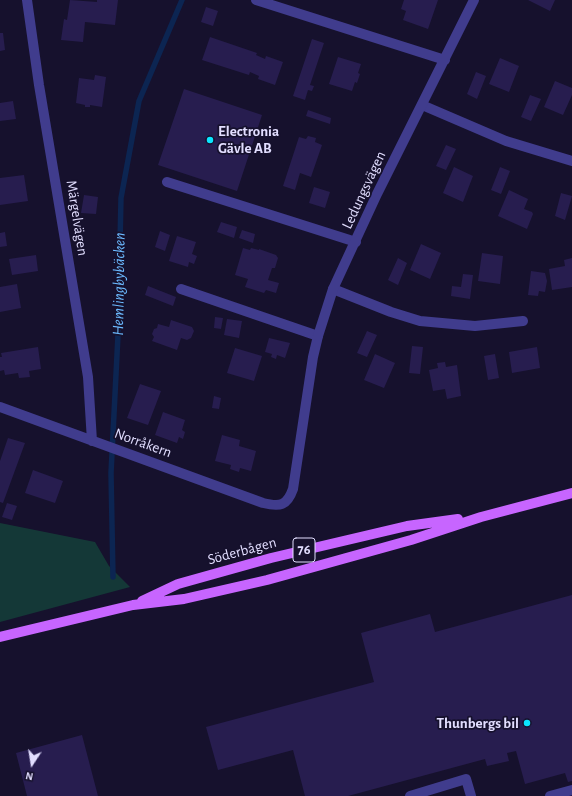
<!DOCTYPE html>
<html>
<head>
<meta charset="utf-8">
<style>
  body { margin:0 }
  #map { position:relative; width:572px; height:796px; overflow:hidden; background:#16112d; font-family:"Alegreya Sans",sans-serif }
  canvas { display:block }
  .north { position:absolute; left:12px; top:744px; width:40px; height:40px; -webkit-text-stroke:3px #16112d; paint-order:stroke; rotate:192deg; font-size:11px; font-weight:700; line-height:16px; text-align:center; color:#e2deff }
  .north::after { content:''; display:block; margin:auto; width:14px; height:18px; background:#e2deff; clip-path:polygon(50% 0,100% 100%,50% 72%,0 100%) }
</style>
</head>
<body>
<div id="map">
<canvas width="572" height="796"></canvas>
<div class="north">N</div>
</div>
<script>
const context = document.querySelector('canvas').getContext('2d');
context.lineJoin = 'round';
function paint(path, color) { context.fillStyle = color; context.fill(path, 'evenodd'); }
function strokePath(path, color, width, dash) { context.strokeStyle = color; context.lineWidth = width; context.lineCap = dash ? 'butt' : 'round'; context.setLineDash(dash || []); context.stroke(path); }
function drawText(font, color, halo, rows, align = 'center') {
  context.font = font + ' "Alegreya Sans",sans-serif'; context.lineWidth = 3.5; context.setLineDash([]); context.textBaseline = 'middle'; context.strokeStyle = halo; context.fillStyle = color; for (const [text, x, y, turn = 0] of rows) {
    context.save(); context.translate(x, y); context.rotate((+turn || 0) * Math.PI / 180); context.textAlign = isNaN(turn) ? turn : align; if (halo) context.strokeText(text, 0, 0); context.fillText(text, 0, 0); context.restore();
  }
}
paint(new Path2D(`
  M0,523L95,542L109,566L130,587L0,622Z`), '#143837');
strokePath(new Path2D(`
  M113,577L111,473L118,335L121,198L139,101L182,0`), '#0c2552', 5.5);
paint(new Path2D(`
  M70,0L97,2V0H118L115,25L85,22L83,42L61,40L64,19L67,20Z
  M404,0H438L428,29L403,20L406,11L401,9Z
  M528,0H555L550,11Z
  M206,7L218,11L213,26L201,22Z
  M0,33H3L5,50L0,51Z
  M210,37L257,53L256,55L265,59L266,56L283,62L275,85L258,79L259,76L250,72L249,75L202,60Z
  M312,39L324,43L310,85L314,86L312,91L308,90L305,100L293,96Z
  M338,57L361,64L358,73L360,74L357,83L355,82L352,91L329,84Z
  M500,58L519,66L509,92L489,84Z
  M476,72L486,76L477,99L467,94Z
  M95,75L106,77L102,107L90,105V107H85V105L76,103L79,78L94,80Z
  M555,81L572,88V95L563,115L544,107Z
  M184,89L262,115L237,191L158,165Z
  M530,95L541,99L531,121L521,117Z
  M13,101L16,119L0,121V103Z
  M308,110L331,118L330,124L306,116Z
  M308,136L316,138L315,142L322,145L311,177L300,173L295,190L283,186L299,137L306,139Z
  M446,145L456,149L446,170L436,166Z
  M454,167L473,176L463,202L443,193Z
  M500,167L510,171L501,194L491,190Z
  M24,175L28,201L0,205V178Z
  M314,187L330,192L325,208L309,203Z
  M509,190L528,199L524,209L532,212L533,214L527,229L498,216Z
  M561,193L572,196L565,220L555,216Z
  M84,195L98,197L96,214L81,213Z
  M221,222L237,227L234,238L217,232Z
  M242,230L255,234L253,243L239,238Z
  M160,231L170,235L165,251L155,247Z
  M5,232L7,246L0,247V233Z
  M177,236L196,242L192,254L197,256L194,264L189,262L188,267L169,261Z
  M421,244L441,253L430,279L410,270Z
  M243,248L250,250L251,248L259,250V249L276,255L278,258L275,268H272L268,280L279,283L276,293L266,290L264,293L245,287L248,279L235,275Z
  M482,253L503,256L500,284L478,281Z
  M36,255L38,271L12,275L9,259Z
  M398,258L407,263L398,285L388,280Z
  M572,258V287L552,290L549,269L565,266L564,260Z
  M531,271L545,273L547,281L545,292L539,291L538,296L528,295Z
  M463,274L473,275L470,299L451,296L452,286L461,287Z
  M17,284L21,308L0,312V287Z
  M148,286L176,297L173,306L145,295Z
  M215,317L223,318L221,329L214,328Z
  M227,319L242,321L239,338L224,335Z
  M171,320L192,327L194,331L191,338L187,340L181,338L177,350L152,341L154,337L152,334L154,329L157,328L158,324L169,327Z
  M367,331L377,335L367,357L357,353Z
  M269,338L290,343L285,358L277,355L276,359L271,357L272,354L265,352Z
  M412,346L423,347L420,374L409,373Z
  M38,347L41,369L29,371L30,377L19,378L18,373L5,375L4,370L0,371V357H2L1,353Z
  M537,347L540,368L512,373L509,352Z
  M235,348L262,356L254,381L227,373Z
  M375,354L395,363L384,388L364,380Z
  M495,354L499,378L488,380L484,356Z
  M445,362L446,367L457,365L461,396L447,399L445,389L433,391L429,370L438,368L437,363Z
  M140,384L161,391L148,425L127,418Z
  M214,396L221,398L219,409L212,408Z
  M163,412L185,420L182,430L185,432L183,439L179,437L177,443L155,435Z
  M222,435L240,440L239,446L256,451L251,471L240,468L239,472L230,469L231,465L215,461Z
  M8,438L25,443L3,503L0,502V461Z
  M33,470L63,481L55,503L25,493Z
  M7,503L17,506L12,520L2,517Z
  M572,595V781L568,782L565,773L525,784L516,751L507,753L509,761L487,766L485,759L348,796H305L293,750L218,770L206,727L374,682L361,633L430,614L435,632Z
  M82,735L98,796H27L16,753Z`), '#271d4f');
strokePath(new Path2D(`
  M422,105L506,141L572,161
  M167,182L356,242
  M181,289L318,336
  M333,289L391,312L420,321L475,326L523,321
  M410,796L466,779L471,796
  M550,796L572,790`), '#403c8d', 10);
strokePath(new Path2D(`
  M27,0L39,85L88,377L92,441
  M256,0L445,60
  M0,407L263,503C280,507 287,506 293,489L313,357L318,336L333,289L377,194L474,0`), '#403c8d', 10);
strokePath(new Path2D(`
  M142,601L178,584L271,558L407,526L458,519
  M0,637L133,605L184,599L267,580L411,540L481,517L572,493`), '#c765ff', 10);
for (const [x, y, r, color] of [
  [210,140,4,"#0ae5ff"],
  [527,723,4,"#0ae5ff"]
]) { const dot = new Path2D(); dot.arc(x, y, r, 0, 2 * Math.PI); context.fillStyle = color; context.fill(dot); strokePath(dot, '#16112d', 1.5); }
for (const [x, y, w] of [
  [304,550,22]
]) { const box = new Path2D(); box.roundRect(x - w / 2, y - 12, w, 24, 3); context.fillStyle = '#16112d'; context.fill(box); strokePath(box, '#e2deff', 1); }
drawText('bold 14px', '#e2deff', null, [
  ["76",304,550]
]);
drawText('bold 15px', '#e2deff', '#16112d', [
  ["Electronia",218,131],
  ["Gävle AB",218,148],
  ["Thunbergs bil",519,723,"right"]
], 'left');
drawText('15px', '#e2deff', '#16112d', [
  ["Ledungsvägen",364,190,-65],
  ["Märgelvägen",77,218,81],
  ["Norråkern",143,443,20],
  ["Söderbågen",242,551,-15]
]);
drawText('italic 16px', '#6cbaff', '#16112d', [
  ["Hemlingbybäcken",119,284,-89]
]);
</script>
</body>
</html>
